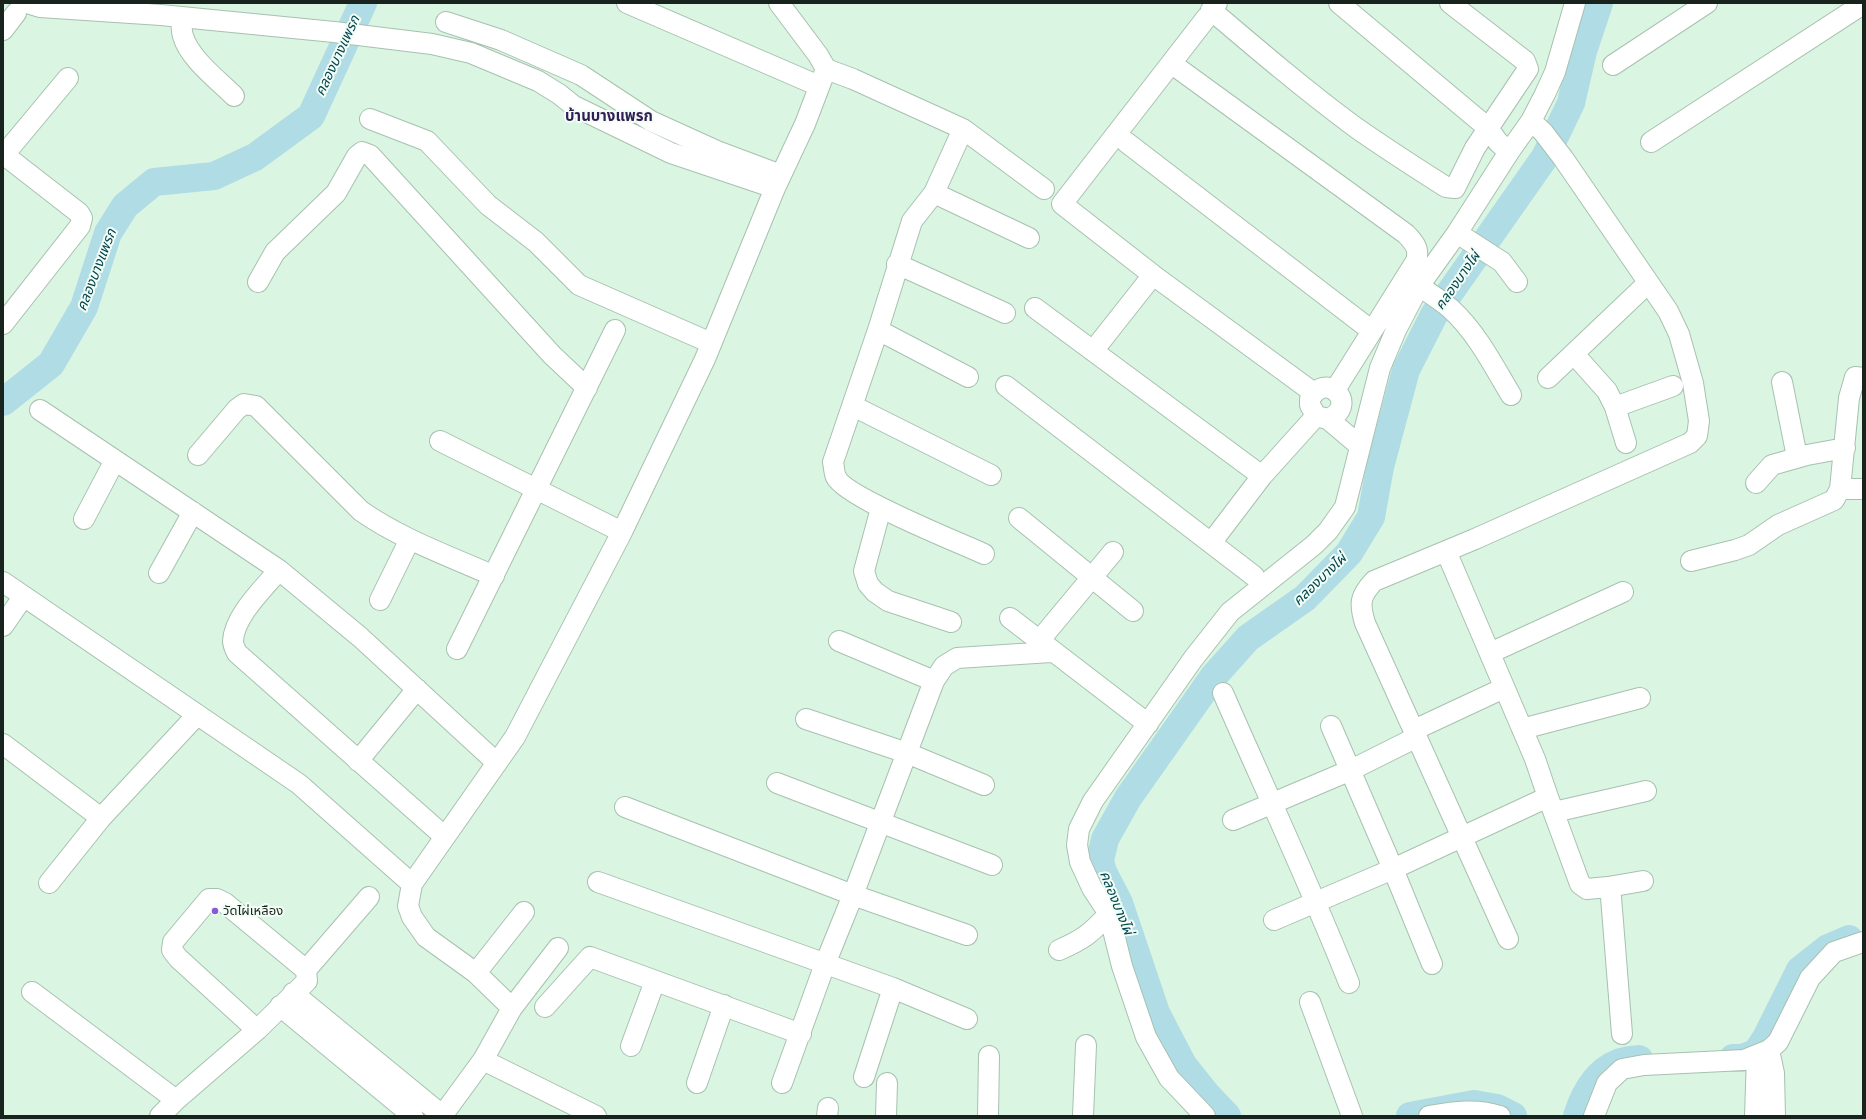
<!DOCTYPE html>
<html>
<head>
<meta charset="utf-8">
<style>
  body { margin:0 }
  #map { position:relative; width:1866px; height:1119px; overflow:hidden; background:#daf5e2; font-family:Karla,sans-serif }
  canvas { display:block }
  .frame { position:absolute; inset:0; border:4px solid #19231d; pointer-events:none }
</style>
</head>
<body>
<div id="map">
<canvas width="1866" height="1119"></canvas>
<div class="frame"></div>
</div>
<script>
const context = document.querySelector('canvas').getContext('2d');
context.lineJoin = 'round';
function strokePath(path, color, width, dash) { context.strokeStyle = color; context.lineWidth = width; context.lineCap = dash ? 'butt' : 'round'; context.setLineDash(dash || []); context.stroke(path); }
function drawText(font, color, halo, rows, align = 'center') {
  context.font = font + ' Karla,"Noto Sans Thai",sans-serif'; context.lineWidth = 4; context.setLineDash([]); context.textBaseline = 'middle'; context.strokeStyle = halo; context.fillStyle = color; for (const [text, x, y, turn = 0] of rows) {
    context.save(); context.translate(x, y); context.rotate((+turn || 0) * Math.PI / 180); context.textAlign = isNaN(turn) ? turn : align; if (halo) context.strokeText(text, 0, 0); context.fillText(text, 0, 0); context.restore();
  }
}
strokePath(new Path2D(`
  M3,402L51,364L84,307L108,233L125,206L154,182L214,176L255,157L311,116L363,3
  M1733,1058H1742L1756,1053L1766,1038L1800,970L1828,948L1849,939
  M1227,1116L1207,1095L1183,1065L1156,1013L1119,903L1103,872L1100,861L1105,839L1128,798L1214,676L1248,638L1305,598L1349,553L1371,517L1380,467L1406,370L1434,315L1545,157L1571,103L1583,51L1599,3
  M1410,1116L1474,1104L1497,1108L1513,1116
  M1577,1116C1584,1094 1595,1072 1618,1063C1624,1060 1633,1060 1639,1059`), '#b0dce6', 28);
const minor = new Path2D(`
  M27,3L40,7L161,15L334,32L432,44L471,53L538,81L559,94L574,106L671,153L775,188
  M627,3L819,86
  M779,3L818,55L826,69L853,79L963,129L1044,189
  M1217,3L1211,10C1258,50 1305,90 1355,127C1385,148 1416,168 1446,187L1455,188L1475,148L1528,69L1525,61L1450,3
  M1339,3L1488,128L1498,142L1509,152
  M181,17C182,23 181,30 183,36C189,58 218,80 234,96
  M1207,17L1062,204L1153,275L1314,393
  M446,22L501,40L581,75L651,121L717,151L781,175
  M3,30L16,13
  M1613,65L1707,3
  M1179,69L1406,234C1414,243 1420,248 1416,261L1335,390
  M370,119L427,141L488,205L536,242L579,285L711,343
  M963,129L934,193L912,221L878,330L833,462C834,466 834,473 836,477C845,497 958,542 984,554
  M1126,142L1372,331
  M1651,142L1863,4
  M3,154L79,213L82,218L80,226L3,324
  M3,156L68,78
  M934,193L1029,238
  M1457,233L1502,262L1517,282
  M897,264L1005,313
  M258,282L275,252L336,193L357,156L362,152L370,155L552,355L587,388
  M1419,286C1429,293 1442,301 1451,309C1477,333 1493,365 1511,395
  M1035,308L1262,476
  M878,330L968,377
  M1093,351L1153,275
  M1574,354L1607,391L1615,407L1626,443
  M1548,378L1648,283
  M1782,382L1797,457
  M1006,386L1254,576
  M853,406L991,475
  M1615,407L1673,386
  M40,410L279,570L360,637L497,763
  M1328,419C1360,406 1327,369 1310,399V405L1316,416L1328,419L1360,446
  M440,441L622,532
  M198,455L237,409L244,404L256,406L361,511C401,539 449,556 494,576
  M1756,483L1772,465L1807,455L1845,448
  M1840,489H1863
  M881,508L864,571L868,584L875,592L888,601L951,622
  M1019,518L1133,611
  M84,519L115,460
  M1211,543L1262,476L1316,416
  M1691,561L1735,550L1749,545L1778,525L1834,500L1840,489L1849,398L1855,377L1863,378
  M279,570C264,588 234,616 233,641C233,644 235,649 237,653L445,837
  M159,573L193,512
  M3,582L299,784L412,884
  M380,600L410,539
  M1010,618L1148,724
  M3,626L23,597
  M839,641L934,681
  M1039,641L1113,552
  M457,649L615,330
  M1490,653L1623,592
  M1223,693C1265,789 1310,885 1349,983
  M806,719L907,753L984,785
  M1331,726L1393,869L1432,964
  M1522,729L1640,698
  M1414,730L1504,688
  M3,744L101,818
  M358,761L417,689
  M777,783L992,865
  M1548,797L1580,884L1587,889L1608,887L1611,897L1622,1034
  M625,807L853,895L967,935
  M1554,812L1646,791
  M1233,820L1351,770L1417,737
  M598,882L893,988L967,1019
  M49,883L101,818L197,715
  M1608,887L1643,881
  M1274,920L1393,869L1548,797L1535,759L1446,551
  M1508,939L1365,623C1359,603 1360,596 1374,581L1475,539L1690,443L1697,436L1699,421L1693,383L1679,334L1668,311L1563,158L1543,132L1531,121
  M1059,950C1084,939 1090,934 1109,914
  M306,970L369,897
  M476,973L524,912
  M32,992L176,1100
  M293,993L442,1115
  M1310,1002L1352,1116
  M280,1006L413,1116
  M545,1007L590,957L801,1034
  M512,1008L476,973L426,937L412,917L408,906L412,884L515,737L622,532L705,359L775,188L805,124L826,69
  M631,1046L655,981
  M1769,1050L1774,1073L1775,1116
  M483,1060L596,1116
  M864,1077L893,988
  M697,1083L724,1005
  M782,1083L825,964L853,895L934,681L944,666L957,658L1051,652
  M160,1116L176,1100L257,1030L307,981L306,970L225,903L217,899H209L173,942L172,950L178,958L257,1030
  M442,1116L483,1060L512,1008L558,948
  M827,1116L828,1108
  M886,1116L887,1083
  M988,1116L989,1056
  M1083,1116L1086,1045
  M1205,1116L1169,1078L1146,1037L1122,966L1109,914L1092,888L1080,862L1077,845L1079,829L1093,801L1105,784L1193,659L1230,612L1314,545L1328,531L1345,507L1380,368L1396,330L1419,286L1457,233L1509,152L1531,121L1545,94L1555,72L1575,3
  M1429,1116C1453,1112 1476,1108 1500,1116
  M1594,1116L1607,1083L1622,1069L1644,1065L1744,1060L1769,1050L1778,1042L1810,978L1834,952L1863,942
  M1755,1116L1757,1056`);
strokePath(minor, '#a7c1af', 22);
strokePath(minor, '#fff', 20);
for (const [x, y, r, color] of [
  [215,911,4,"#885bd5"]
]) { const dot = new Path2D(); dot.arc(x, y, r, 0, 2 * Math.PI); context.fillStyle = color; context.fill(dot); strokePath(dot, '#f2fdf6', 1.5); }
drawText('13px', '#19231d', '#f2fdf6', [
  ["วัดไผ่เหลือง",223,911]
], 'left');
drawText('italic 14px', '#00444f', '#f2fdf6', [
  ["คลองบางแพรก",338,56,-65],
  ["คลองบางแพรก",97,270,-69],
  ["คลองบางไผ่",1458,281,-55],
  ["คลองบางไผ่",1320,580,-44],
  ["คลองบางไผ่",1116,903,68]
]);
drawText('bold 15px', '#331d57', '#f2fdf6', [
  ["บ้านบางแพรก",609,117]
]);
</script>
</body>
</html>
